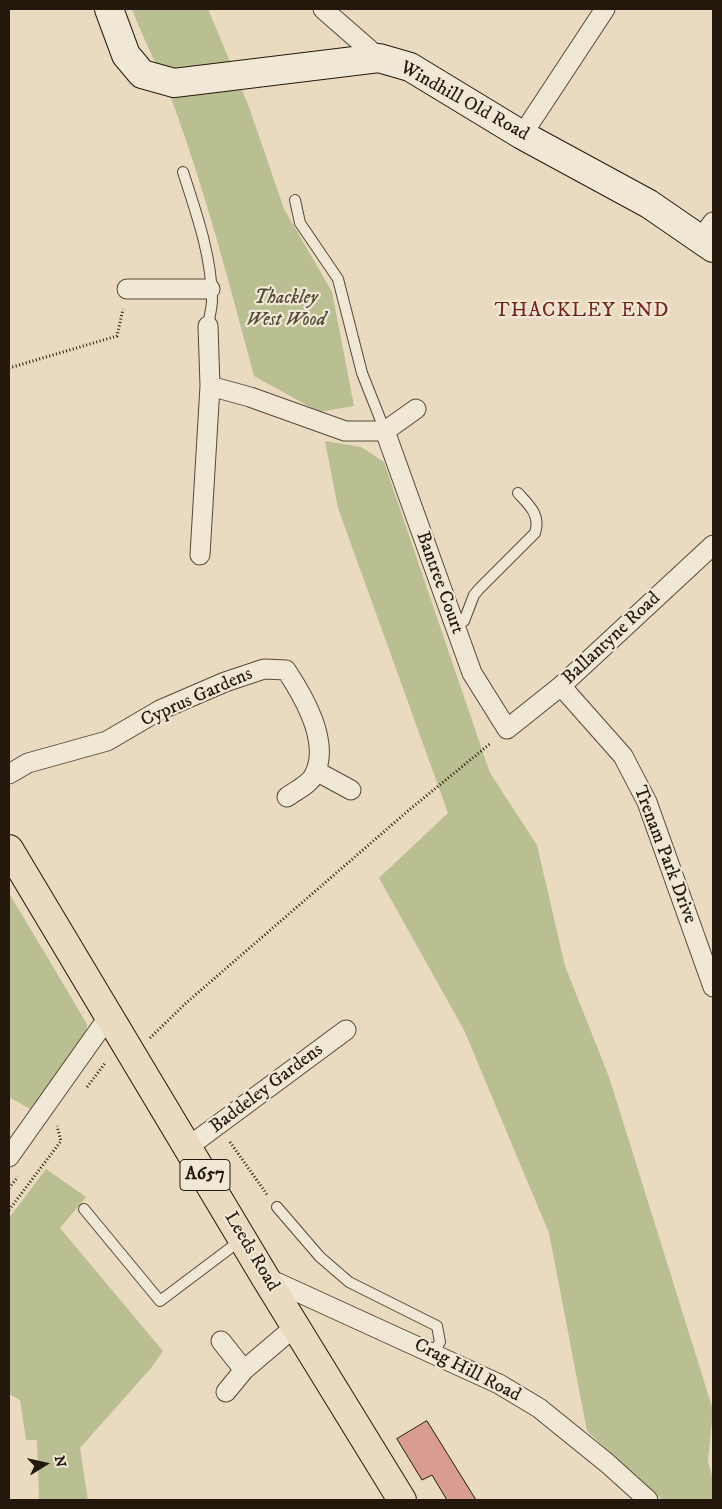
<!DOCTYPE html>
<html>
<head>
<meta charset="utf-8">
<style>
  body { margin:0 }
  #map { position:relative; width:722px; height:1509px; overflow:hidden; background:#eadabf; font-family:"IM FELL DW Pica",serif }
  canvas { display:block }
  .frame { position:absolute; inset:0; border:10px solid #24180c; pointer-events:none }
  .north { position:absolute; left:20px; top:1439px; width:50px; height:50px; -webkit-text-stroke:4px #f1e7d5; paint-order:stroke; rotate:80deg; font-size:14px; font-weight:700; line-height:20px; text-align:center; color:#24180c }
  .north::after { content:''; display:block; margin:auto; width:18px; height:22px; background:#24180c; clip-path:polygon(50% 0,100% 100%,50% 72%,0 100%) }
</style>
</head>
<body>
<div id="map">
<canvas width="722" height="1509"></canvas>
<div class="frame"></div>
<div class="north">N</div>
</div>
<script>
const context = document.querySelector('canvas').getContext('2d');
context.lineJoin = 'round';
function paint(path, color) { context.fillStyle = color; context.fill(path, 'evenodd'); }
function strokePath(path, color, width, dash) { context.strokeStyle = color; context.lineWidth = width; context.lineCap = dash ? 'butt' : 'round'; context.setLineDash(dash || []); context.stroke(path); }
function drawText(font, color, halo, rows, align = 'center') {
  context.font = font + ' "IM FELL DW Pica",serif'; context.lineWidth = 4.5; context.setLineDash([]); context.textBaseline = 'middle'; context.strokeStyle = halo; context.fillStyle = color; for (const [text, x, y, turn = 0] of rows) {
    context.save(); context.translate(x, y); context.rotate((+turn || 0) * Math.PI / 180); context.textAlign = isNaN(turn) ? turn : align; if (halo) context.strokeText(text, 0, 0); context.fillText(text, 0, 0); context.restore();
  }
}
paint(new Path2D(`
  M132,9H208L249,107L284,209L332,292L354,406L319,412L254,376C230,286 206,194 174,106C162,73 144,42 132,9Z
  M325,441L361,447L384,462L490,773L537,845L565,966L609,1077L713,1410L708,1462L713,1478V1500H663L587,1431L549,1233L464,1030L379,878L448,813L338,508Z
  M9,893L87,1024L86,1040L34,1111L9,1097Z
  M46,1169L86,1197L60,1228L163,1351L151,1368L80,1448L88,1500H39L37,1440H26L20,1400L9,1394V1218Z`), '#b9bf90');
const building = new Path2D(`
  M427,1421L476,1500H447L432,1475L422,1480L397,1439Z`);
paint(building, '#d89d90');
strokePath(building, '#24180c', 1);
const lane = new Path2D(`
  M183,172C196,212 212,257 212,300C212,308 209,318 208,326
  M295,200L300,223L338,279L362,373L385,431
  M454,626L464,621L474,595L479,589L535,533C541,515 529,505 518,493
  M277,1207L320,1257L349,1282L437,1326L440,1342L433,1353
  M84,1209L160,1301L241,1240`);
const street = new Path2D(`
  M323,9L379,58
  M522,135L605,9
  M700,239L713,222
  M127,289H210
  M210,386L250,397L345,431H385L472,673L507,729L561,686L713,545
  M385,431L416,409
  M200,555L210,386L208,326
  M561,686L623,756L647,802L713,987
  M316,771L351,790
  M9,774L28,763L107,741L160,710L225,682L264,669L286,670C304,697 331,743 314,775C310,784 295,791 287,797
  M188,1147L346,1030
  M9,1157L109,1016
  M265,1277L499,1384L539,1408L607,1463L648,1500
  M221,1341L244,1370L226,1392
  M244,1370L297,1325`);
const secondary = new Path2D(`
  M109,9L126,55L142,74L174,83L379,58L410,67L522,135L649,204L713,248`);
const primary = new Path2D(`
  M9,849L265,1277L402,1500`);
strokePath(lane, '#564839', 12);
strokePath(street, '#564839', 21);
strokePath(secondary, '#24180c', 30);
strokePath(primary, '#24180c', 30);
strokePath(new Path2D(`
  M9,368L117,336L123,309
  M150,1038L186,1003L409,810L491,743
  M87,1087L106,1062
  M230,1142L268,1196
  M9,1188L18,1177
  M9,1210L61,1141L57,1126`), '#24180c', 3, [1, 2.5]);
strokePath(lane, '#f1e7d5', 10);
strokePath(street, '#f1e7d5', 19);
strokePath(secondary, '#f1e7d5', 28);
strokePath(primary, '#eadabf', 28);
for (const [x, y, w] of [
  [205,1175,50]
]) { const box = new Path2D(); box.roundRect(x - w / 2, y - 15.5, w, 31, 4); context.fillStyle = '#f1e7d5'; context.fill(box); strokePath(box, '#24180c', 1); }
drawText('bold 18px', '#24180c', null, [
  ["A657",205,1175]
]);
drawText('19px', '#24180c', '#f1e7d5', [
  ["Windhill Old Road",464,102,29],
  ["Bantree Court",439,583,70],
  ["Ballantyne Road",612,639,-43],
  ["Cyprus Gardens",197,698,-24],
  ["Trenam Park Drive",664,855,69],
  ["Baddeley Gardens",267,1089,-37],
  ["Leeds Road",251,1252,59],
  ["Crag Hill Road",467,1371,27]
]);
drawText('italic 19px', '#514a34', '#f1e7d5', [
  ["Thackley",286,299],
  ["West Wood",286,321]
]);
context.letterSpacing = '1px';
drawText('20px', '#7a1f14', '#f1e7d5', [
  ["THACKLEY END",582,312]
]);
context.letterSpacing = '0px';
</script>
</body>
</html>
